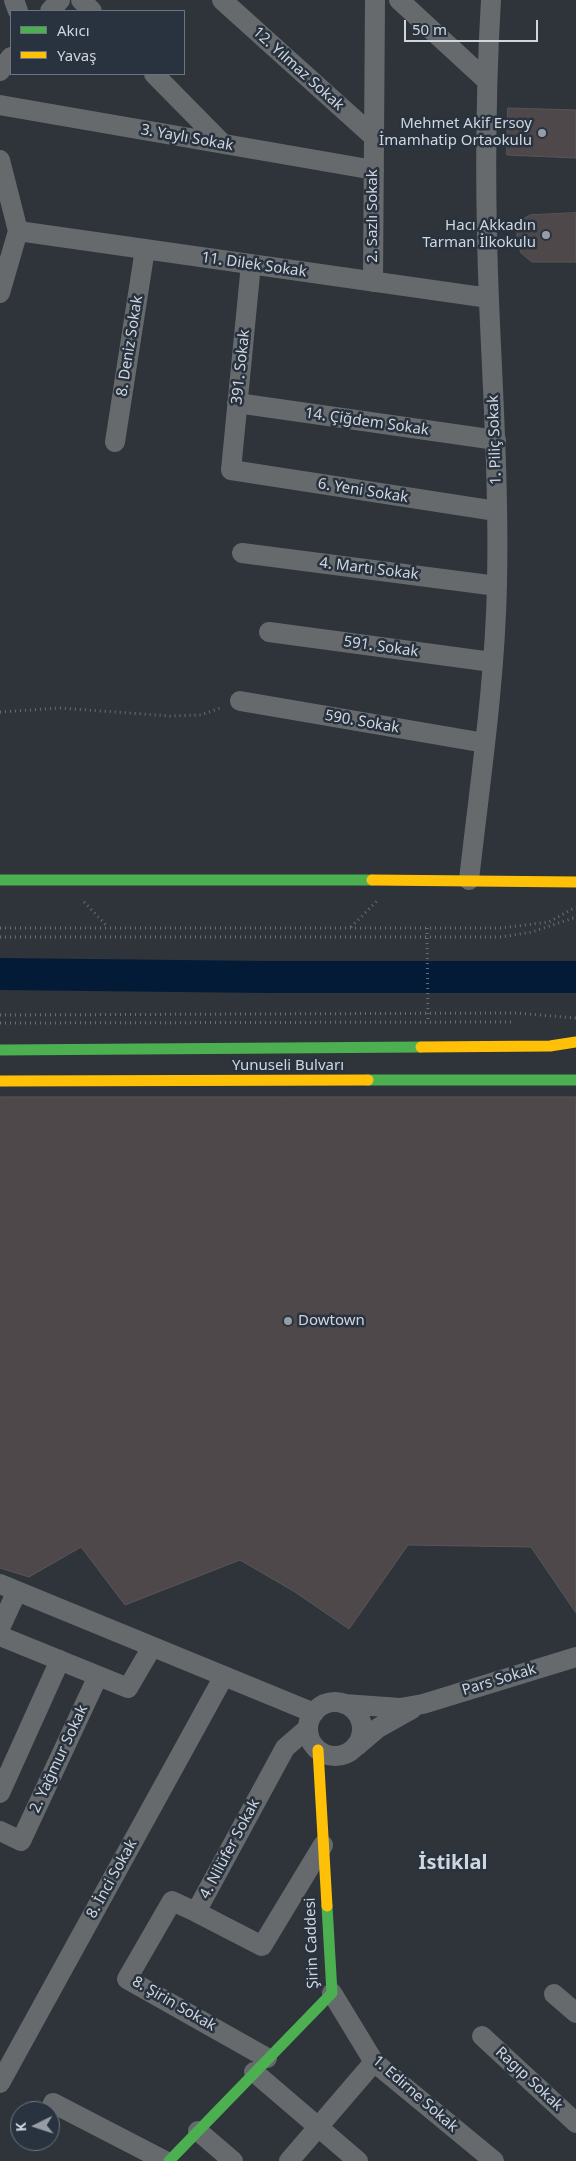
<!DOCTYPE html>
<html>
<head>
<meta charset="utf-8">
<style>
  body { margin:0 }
  #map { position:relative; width:576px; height:2161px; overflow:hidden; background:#2e343a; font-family:"Noto Sans",sans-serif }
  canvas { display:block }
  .legend { position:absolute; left:10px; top:10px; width:175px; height:65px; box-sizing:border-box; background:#29333f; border:1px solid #6c747f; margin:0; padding:6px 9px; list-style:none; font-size:15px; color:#d0d6de }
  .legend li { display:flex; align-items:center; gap:10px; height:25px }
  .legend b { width:25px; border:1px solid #6c747f }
  .north { position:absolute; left:10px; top:2101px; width:50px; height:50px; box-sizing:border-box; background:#29333f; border:1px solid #6c747f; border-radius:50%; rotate:266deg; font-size:14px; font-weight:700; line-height:20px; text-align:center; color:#d0d6de }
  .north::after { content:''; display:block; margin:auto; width:18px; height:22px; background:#979da5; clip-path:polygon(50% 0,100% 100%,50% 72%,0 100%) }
  .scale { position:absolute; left:404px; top:20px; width:134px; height:22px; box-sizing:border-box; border:2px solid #d0d6de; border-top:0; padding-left:6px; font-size:15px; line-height:18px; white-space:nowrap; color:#d0d6de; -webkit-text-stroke:4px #29333f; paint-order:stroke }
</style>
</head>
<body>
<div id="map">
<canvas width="576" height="2161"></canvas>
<ul class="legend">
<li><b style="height:6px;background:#4caf50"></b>Akıcı</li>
<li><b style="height:6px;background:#ffc107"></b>Yavaş</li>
</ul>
<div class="north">K</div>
<div class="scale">50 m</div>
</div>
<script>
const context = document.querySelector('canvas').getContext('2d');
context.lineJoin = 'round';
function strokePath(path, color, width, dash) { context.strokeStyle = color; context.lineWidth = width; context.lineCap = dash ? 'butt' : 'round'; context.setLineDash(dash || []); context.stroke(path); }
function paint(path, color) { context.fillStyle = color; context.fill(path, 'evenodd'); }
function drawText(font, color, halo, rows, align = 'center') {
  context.font = font + ' "Noto Sans",sans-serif'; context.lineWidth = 5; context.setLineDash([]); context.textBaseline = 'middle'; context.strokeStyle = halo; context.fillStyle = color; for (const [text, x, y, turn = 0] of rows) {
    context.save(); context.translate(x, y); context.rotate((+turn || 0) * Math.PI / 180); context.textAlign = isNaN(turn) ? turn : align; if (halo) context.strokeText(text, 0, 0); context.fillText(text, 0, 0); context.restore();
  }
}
strokePath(new Path2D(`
  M0,974L267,977H576`), '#041b37', 32);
const building = new Path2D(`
  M508,108L576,110V158L507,155Z
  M576,213V262H532L521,253L517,241V230L523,219L530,215Z
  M0,1097H576V1613L531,1547L408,1545L349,1629L295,1592L240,1560L125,1605L81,1547L29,1577L0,1568Z`);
paint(building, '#4f484a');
strokePath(building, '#575658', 1);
strokePath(new Path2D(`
  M0,712L60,708L170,716L201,715L223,707
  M84,902L108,927
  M351,927L377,901
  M0,928H502L549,922L576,907
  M427,928L428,1023
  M0,937H502L532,932L576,917
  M0,1015L516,1013L576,1018
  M0,1023L511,1022`), '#6a6e71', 3, [1, 4]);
strokePath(new Path2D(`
  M14,0L18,11
  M81,0L92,11
  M222,0L374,137
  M399,0L486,80
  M50,11L60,0
  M0,71L11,57
  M154,74L223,144
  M0,105L374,170
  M0,160L18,231L0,293
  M18,231L489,298
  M251,264L231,470L496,511
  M373,282L375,0
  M237,403L496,440
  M115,442L145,249
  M242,553L497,586
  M269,632L492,662
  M240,701L485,743
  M469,880C480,782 495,683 497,584C499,490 493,395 489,301C485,201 485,100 491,0
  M0,1584L17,1591L0,1628
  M17,1591L314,1713
  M0,1636L128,1688L152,1647
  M308 1729a27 27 0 1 1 54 0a27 27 0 1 1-54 0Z
  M344,1704L400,1708L423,1704L576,1657
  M308,1728L285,1748L196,1912L262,1946L323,1845
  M357,1746L378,1728L412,1709
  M0,1793L60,1660
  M0,1831L21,1841L98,1676
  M196,1912L172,1901L127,1979L267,2058
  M332,1993L374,2062L494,2161
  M554,1994L576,2013
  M482,2036L576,2123
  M254,2072L358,2161
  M0,2083L224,1676
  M53,2103L165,2161
  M198,2131L233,2161
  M289,2161L374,2062`), '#676a6d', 20);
strokePath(new Path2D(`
  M0,880H372
  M0,1050L421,1047
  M368,1080H576
  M169,2161L332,1993L327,1906`), '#4caf50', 11);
strokePath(new Path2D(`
  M372,880L576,882
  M421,1047L550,1046L576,1042
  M0,1081L368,1080
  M318,1750L327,1906`), '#ffc107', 11);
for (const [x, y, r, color] of [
  [542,133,5,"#979da5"],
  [546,235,5,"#979da5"],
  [288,1321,5,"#979da5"]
]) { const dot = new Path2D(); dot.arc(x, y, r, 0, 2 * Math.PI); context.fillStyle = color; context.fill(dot); strokePath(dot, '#29333f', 2); }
drawText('15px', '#d0d6de', '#29333f', [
  ["12. Yılmaz Sokak",298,69,42],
  ["3. Yaylı Sokak",187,138,10],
  ["2. Sazlı Sokak",373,216,-90],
  ["11. Dilek Sokak",254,265,8],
  ["8. Deniz Sokak",130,346,-81],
  ["391. Sokak",241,367,-84],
  ["14. Çiğdem Sokak",367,422,8],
  ["1. Piliç Sokak",495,440,-92],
  ["6. Yeni Sokak",363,491,9],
  ["4. Martı Sokak",369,569,7],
  ["591. Sokak",381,647,8],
  ["590. Sokak",362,722,10],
  ["Yunuseli Bulvarı",288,1066],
  ["Pars Sokak",499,1680,-17],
  ["2. Yağmur Sokak",59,1759,-65],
  ["4. Nilüfer Sokak",230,1849,-62],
  ["8. İnci Sokak",112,1879,-61],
  ["Şirin Caddesi",312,1943,-92],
  ["8. Şirin Sokak",174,2004,30],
  ["Ragıp Sokak",529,2079,43],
  ["1. Edirne Sokak",415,2094,41]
]);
drawText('15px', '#d0d6de', '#29333f', [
  ["Mehmet Akif Ersoy",532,124],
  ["İmamhatip Ortaokulu",532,141],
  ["Hacı Akkadın",536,226],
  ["Tarman İlkokulu",536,243],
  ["Dowtown",298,1321,"left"]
], 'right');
drawText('bold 20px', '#d0d6de', '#29333f', [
  ["İstiklal",453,1863]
]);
</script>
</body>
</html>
